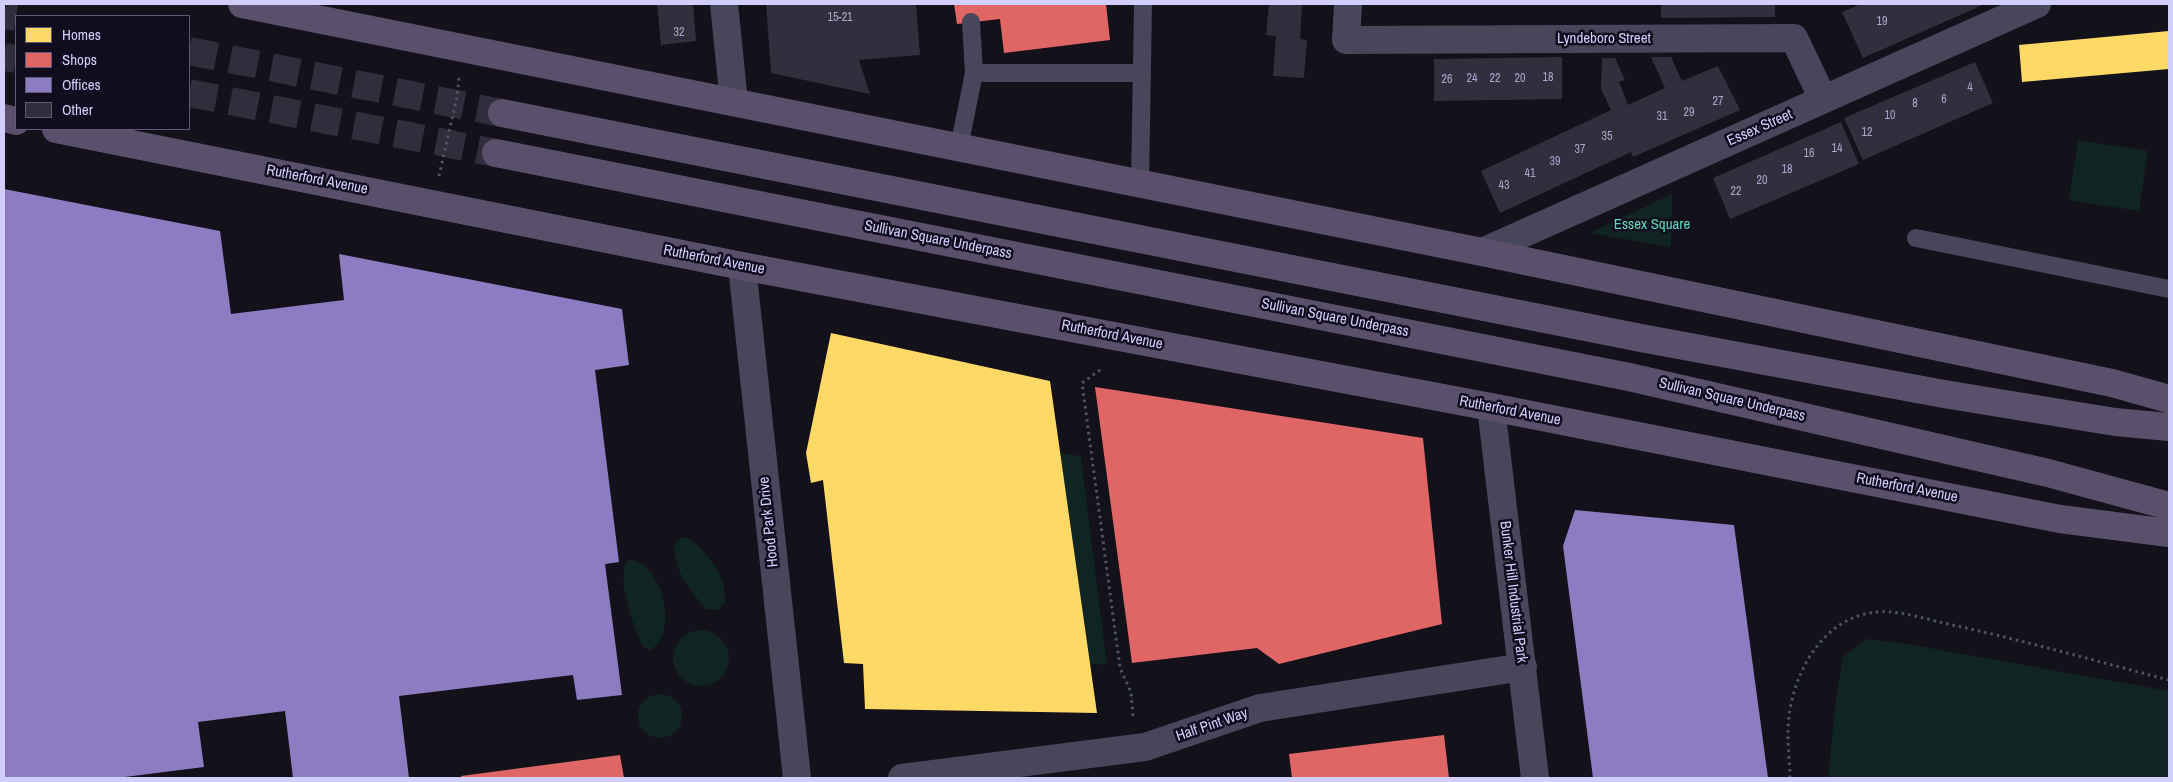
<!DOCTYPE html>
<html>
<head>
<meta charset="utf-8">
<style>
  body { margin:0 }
  #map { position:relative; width:2173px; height:782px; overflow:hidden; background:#13111a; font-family:"Archivo Narrow",sans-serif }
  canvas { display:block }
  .frame { position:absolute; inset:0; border:5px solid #d2cefc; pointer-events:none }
  .legend { position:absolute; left:15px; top:15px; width:175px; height:115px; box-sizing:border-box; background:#100d1e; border:1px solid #5e5a77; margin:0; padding:6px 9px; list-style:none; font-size:15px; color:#d2cefc }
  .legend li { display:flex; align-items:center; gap:10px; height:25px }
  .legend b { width:25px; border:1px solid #5e5a77 }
</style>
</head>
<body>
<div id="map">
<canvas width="2173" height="782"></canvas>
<div class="frame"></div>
<ul class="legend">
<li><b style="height:14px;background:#ffd966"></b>Homes</li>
<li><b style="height:14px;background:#e06666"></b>Shops</li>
<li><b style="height:14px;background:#8e7cc3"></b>Offices</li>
<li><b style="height:14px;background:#312f3d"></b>Other</li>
</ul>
</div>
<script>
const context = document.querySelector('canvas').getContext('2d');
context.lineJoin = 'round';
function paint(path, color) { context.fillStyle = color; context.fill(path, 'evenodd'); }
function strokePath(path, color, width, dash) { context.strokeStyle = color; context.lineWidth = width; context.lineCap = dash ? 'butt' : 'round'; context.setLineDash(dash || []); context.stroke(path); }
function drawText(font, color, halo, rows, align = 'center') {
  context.font = font + ' "Archivo Narrow",sans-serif'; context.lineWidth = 5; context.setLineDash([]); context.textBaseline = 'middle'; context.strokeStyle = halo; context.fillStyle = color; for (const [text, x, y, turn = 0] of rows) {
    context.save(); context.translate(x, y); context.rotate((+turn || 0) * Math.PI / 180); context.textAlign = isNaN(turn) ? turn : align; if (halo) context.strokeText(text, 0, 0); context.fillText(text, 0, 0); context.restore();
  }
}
paint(new Path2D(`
  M2078,140L2148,151L2139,211L2069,200Z
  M1672,194L1671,247L1590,233Z
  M1060,453L1081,456L1107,664L1090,665Z
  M682,537C694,536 715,564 720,575C724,584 725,592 725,602L719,610L706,609C688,588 675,573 674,544Z
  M630,559C663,565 679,631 651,650L644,648L641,643C634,627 613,571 630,559Z
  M673 658a28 28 0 1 1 56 0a28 28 0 1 1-56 0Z
  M1866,639L1907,644L2169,691V778H1828L1836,698L1843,657Z
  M638 716a22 22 0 1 1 44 0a22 22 0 1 1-44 0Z`), '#112424');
paint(new Path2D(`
  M2169,31V69L2022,82L2019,45Z
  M831,333L1050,381L1097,713L865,709L863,664L844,663L823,480L811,483L806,453Z`), '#ffd966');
paint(new Path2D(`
  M954,4H1106L1110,40L1004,53L1000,19L957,24Z
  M1095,387L1423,438L1442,624L1279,664L1257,648L1132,663Z
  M1444,735L1449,778H1292L1289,754Z
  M620,755L624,778H461V776Z`), '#e06666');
paint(new Path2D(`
  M4,189L220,231L231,314L344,300L339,254L622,309L629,365L595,370L619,562L605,564L622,695L577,700L573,675L399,696L409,778H293L285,711L198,722L204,767L117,778H4Z
  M1575,510L1734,525L1768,778H1593L1563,546Z`), '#8e7cc3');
paint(new Path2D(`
  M657,4H693L696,41L661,45Z
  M766,4H916L920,55L859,60L870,94L771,73Z
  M1269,4H1302L1300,39L1307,40L1304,78L1273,76L1276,36L1266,35Z
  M1661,4H1775V17L1661,18Z
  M1861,4H1985L1863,58L1842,12Z
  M1562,57V99L1434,101V59Z
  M1651,57H1671L1682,81L1718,66L1740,110L1633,157L1631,152L1500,213L1481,171L1611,110L1601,89L1602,58H1615L1625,80L1619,82L1628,105L1665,88Z
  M1975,62L1993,103L1863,160L1844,118Z
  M1841,122L1859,164L1730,219L1713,178Z`), '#312f3d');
strokePath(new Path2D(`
  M4,15L16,17
  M189,51L502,113
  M4,57L16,59
  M189,93L496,153`), '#302d3c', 28, [28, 14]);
strokePath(new Path2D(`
  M439,176L457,97L459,77
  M1100,370L1082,383L1120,668L1131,692L1133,718
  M1790,778C1790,764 1788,750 1788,736C1787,690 1811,632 1858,616C1887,605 1920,618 1948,624C2022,640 2096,661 2169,680`), '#4a5762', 3, [2.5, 4]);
strokePath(new Path2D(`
  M974,73H1142
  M959,147L974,73L971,22
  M1140,184L1143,4
  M1916,238L2169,289`), '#47465b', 18);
strokePath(new Path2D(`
  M724,4L734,102
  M1348,4L1346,40L1794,38L1823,99
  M1482,252L2037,4
  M742,266L797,778
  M1491,407L1535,778
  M902,778L1145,747L1260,708L1523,667`), '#47465b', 28);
strokePath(new Path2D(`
  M242,4L1482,252L2112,383L2169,399
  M502,113L1641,338L1944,394L2115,422L2169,427
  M4,118L16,121
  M56,129L742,266L1491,407L2060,519L2169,533
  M496,153L1629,377L2048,473L2169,506`), '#5a506c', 28);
drawText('12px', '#aaa6cc', null, [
  ["15-21",840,18],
  ["19",1882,22],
  ["32",679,33],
  ["18",1548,78],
  ["24",1472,79],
  ["22",1495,79],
  ["20",1520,79],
  ["26",1447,80],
  ["4",1970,88],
  ["6",1944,100],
  ["27",1718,102],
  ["8",1915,104],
  ["29",1689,113],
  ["10",1890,116],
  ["31",1662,117],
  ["12",1867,133],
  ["35",1607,137],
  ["14",1837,149],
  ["37",1580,150],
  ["16",1809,154],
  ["39",1555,162],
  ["18",1787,170],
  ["41",1530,174],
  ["20",1762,181],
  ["43",1504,186],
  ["22",1736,192]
]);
drawText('15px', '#d2cefc', '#100d1e', [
  ["Lyndeboro Street",1604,39],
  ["Essex Street",1760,128,-24],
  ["Rutherford Avenue",317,180,11],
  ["Sullivan Square Underpass",938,240,11],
  ["Rutherford Avenue",714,260,11],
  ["Sullivan Square Underpass",1335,318,11],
  ["Rutherford Avenue",1112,335,11],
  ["Sullivan Square Underpass",1732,400,13],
  ["Rutherford Avenue",1510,411,11],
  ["Rutherford Avenue",1907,488,11],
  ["Hood Park Drive",769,522,-96],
  ["Bunker Hill Industrial Park",1513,592,83],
  ["Half Pint Way",1212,725,-19]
]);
drawText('15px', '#5fd6b7', '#100d1e', [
  ["Essex Square",1652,225]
]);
</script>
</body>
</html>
